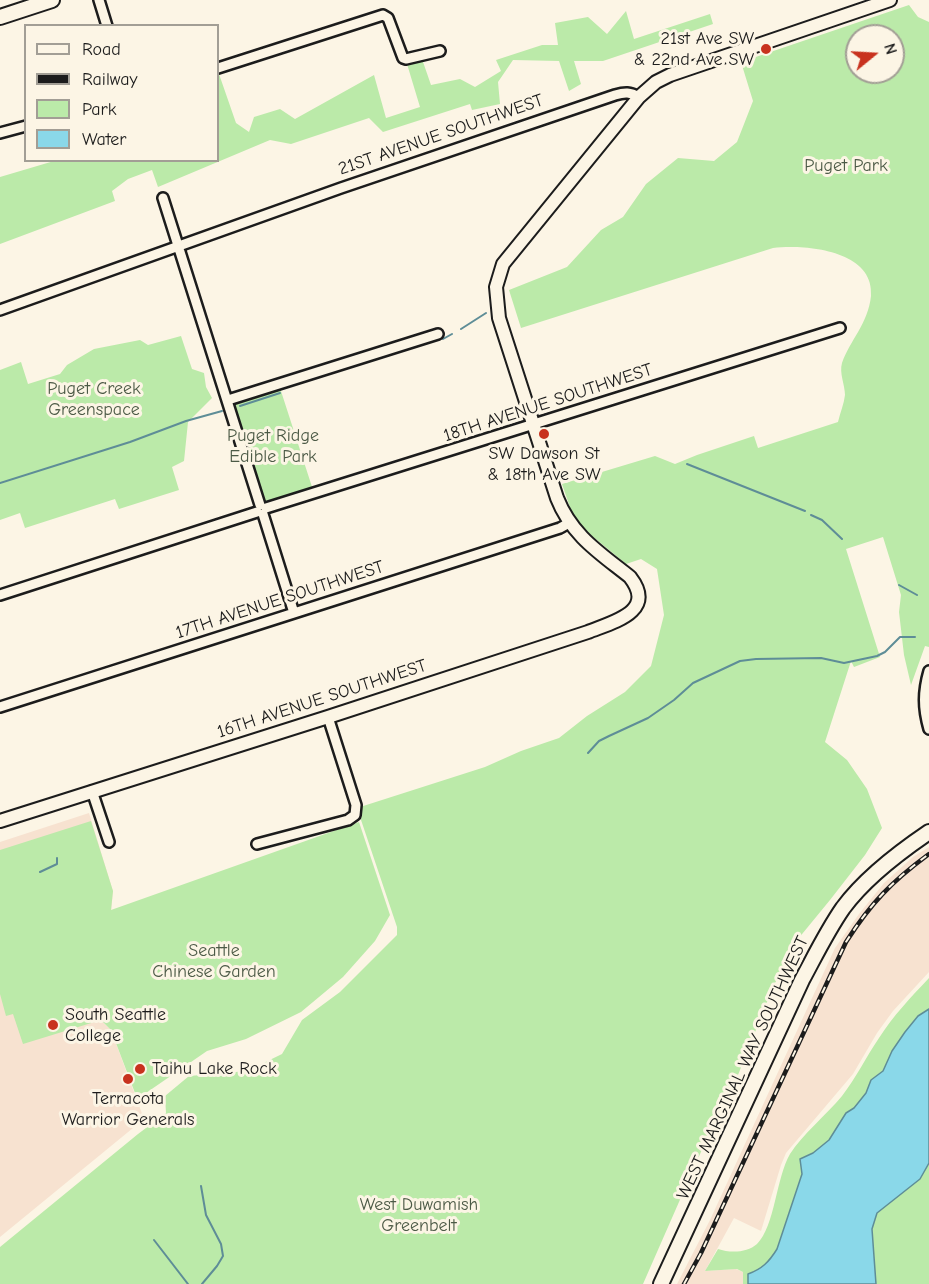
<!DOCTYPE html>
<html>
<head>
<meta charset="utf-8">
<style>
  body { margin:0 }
  #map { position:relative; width:929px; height:1284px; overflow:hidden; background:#fcf5e5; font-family:"Comic Neue",sans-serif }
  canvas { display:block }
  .legend { position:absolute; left:24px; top:24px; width:195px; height:138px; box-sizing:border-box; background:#fcf5e5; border:2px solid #a29e95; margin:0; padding:8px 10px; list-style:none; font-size:18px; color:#1c1c1c }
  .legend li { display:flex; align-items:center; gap:12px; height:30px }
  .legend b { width:30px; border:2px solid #a29e95 }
  .north { position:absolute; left:845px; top:24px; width:60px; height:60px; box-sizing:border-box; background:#fcf5e5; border:2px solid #a29e95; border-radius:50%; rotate:72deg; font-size:16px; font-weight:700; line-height:24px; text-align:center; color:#1c1c1c }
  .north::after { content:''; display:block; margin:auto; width:21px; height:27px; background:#c8321e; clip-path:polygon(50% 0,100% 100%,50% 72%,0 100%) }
</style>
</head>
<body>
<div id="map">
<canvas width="929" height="1284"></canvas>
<ul class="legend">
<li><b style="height:8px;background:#fcf5e5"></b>Road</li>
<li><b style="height:8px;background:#1c1c1c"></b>Railway</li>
<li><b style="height:16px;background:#bbeaa9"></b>Park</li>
<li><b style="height:16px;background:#8ad8e9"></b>Water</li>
</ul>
<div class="north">N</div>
</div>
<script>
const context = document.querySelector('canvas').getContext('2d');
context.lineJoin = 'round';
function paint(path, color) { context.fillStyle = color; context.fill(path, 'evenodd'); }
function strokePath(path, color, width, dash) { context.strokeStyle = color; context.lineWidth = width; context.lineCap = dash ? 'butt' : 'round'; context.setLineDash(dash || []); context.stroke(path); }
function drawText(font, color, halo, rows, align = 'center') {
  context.font = font + ' "Comic Neue",sans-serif'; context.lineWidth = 6; context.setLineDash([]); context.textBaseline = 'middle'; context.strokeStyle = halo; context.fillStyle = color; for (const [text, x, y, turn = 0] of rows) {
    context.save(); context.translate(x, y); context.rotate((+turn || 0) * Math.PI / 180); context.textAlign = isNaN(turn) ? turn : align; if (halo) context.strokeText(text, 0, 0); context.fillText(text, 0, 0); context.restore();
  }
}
paint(new Path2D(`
  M89,813L113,891L101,1020L111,1030L144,1119L0,1237V842Z
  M929,847V972L893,1011L877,1033L853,1074L786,1153L781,1165L761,1231L734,1218L705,1271L736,1269L748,1274V1284H677L710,1220L835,948L859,914L884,883L913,857Z`), '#f7e2d0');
paint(new Path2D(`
  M909,5L918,17L929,22V647L925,646L911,685L904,655L899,612L901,595L883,537L846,549L880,657L854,667L851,661L825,742L847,760L867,789L882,828L865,855L830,900L798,939L773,987L736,1080L711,1129L643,1284H0V1247L138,1134L166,1113L165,1096L189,1076L247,1071L282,1054L302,1020L340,992L397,935V927L357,808L485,767L521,751L559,738L587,716L625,692L651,666L664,615L657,569L641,559L626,564L575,522L562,484L655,456L675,464L697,455L754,436L758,448L838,422C840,413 844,404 845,395C845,385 839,373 842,363C850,340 868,324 871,296C875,250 804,244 773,248L521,328L509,290L567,267L601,230L623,217L646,184L678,158L714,161L737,142L753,101L741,62ZM857,36H893V72H857Z
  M626,11L634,39L710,14L713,24L603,61H574L581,84L569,91L559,61L513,60L498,82L500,104L472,110L470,104L383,132L369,118L291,144L270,140L158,187L152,170L128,179L112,191L115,201L0,244V177L54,161L218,160V75L219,74L236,123L249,132L254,117L280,109L295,119L374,75L386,118L420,107L407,64L422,59L431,85L460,79L475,87L501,71L496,60L542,45H558L555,23L588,17L607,34Z
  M181,336L192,369L204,373L206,387L212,398L188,422L184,461L172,467L179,490L119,509L115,499L25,528L20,513L0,520V370L21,362L28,384L60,374L67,365L94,349L140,340L148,345Z
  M280,388L313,490L265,505L233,402Z
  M91,821L113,891L111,910L359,822L390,915L375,941L343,977L301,1012L246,1039L207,1051L146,1093L138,1101L111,1030L101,1020L23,1044L13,1014L6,1016L0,994V850Z
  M929,978V1054L792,1284H743V1272L737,1269L705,1271L718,1249C730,1253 747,1253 757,1244C775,1226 776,1178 790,1154C802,1135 827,1114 842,1096C856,1078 866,1057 879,1038C893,1016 911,997 929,978Z
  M929,1109V1284H855L873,1174Z`), '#bbeaa9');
const water = new Path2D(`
  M929,1009V1163L920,1179L877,1213L872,1229L876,1284H748V1274C762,1269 769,1262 777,1249L802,1174L800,1159L813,1153L829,1140L846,1113L854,1108L866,1093L871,1080L883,1071L892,1051L905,1032L918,1016Z`);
paint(water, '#8ad8e9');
strokePath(water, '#5e8d97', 1.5);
strokePath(new Path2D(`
  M461,329L486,313
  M443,339L452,334
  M240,406L280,393
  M687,464L805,511
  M0,483L130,442L186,421L222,411
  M811,515L822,520L842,539
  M899,585L917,595
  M588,753L599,741L609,736L648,718L674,700L693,683L740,661L756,659L821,658L844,663L877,656L885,652L900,637H915
  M40,872L57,864V858
  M201,1186L206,1215L221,1244L223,1256L217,1266L202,1284
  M154,1240L188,1284`), '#5e8d97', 2);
const minor = new Path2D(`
  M99,0L107,26
  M218,68L383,15L388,18L403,58L406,59L440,51
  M0,133L26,126
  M163,198L260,505
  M0,310L341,188L615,95C625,92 630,92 639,97
  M228,400L438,334
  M266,508L840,328
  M263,514L294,613
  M0,595L257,512
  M929,671C923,692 923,708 929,729
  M0,707L560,528L569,523
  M92,791L109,842
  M257,844L348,820L355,815L356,805L328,717`);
const tertiary = new Path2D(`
  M0,821L328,717L588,632C613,622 657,612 630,577C600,553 572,536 557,498L499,318L496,287L503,264L639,97L656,82L670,75L890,0`);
const secondary = new Path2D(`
  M0,17L52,0
  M661,1284L802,980C815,956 827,931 843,908C865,878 898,853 929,832`);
strokePath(minor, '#1c1c1c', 14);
strokePath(tertiary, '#1c1c1c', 16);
strokePath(secondary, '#1c1c1c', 18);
strokePath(minor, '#fcf5e5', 9);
strokePath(tertiary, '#fcf5e5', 12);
strokePath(secondary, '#fcf5e5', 14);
const rail = new Path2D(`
  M684,1284L701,1253L846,942C871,903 891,882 929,854`);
strokePath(rail, '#1c1c1c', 4.5);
strokePath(rail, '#fcf5e5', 2, [7]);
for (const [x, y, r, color] of [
  [766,49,6,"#c8321e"],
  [544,434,6,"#c8321e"],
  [53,1025,6,"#c8321e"],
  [140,1069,6,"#c8321e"],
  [128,1079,6,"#c8321e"]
]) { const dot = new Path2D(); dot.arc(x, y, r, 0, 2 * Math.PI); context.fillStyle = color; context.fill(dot); strokePath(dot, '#fcf5e5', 2); }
drawText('18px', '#1c1c1c', '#fcf5e5', [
  ["21st Ave SW",754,39,"right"],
  ["& 22nd Ave SW",754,60,"right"],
  ["SW Dawson St",544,454],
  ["& 18th Ave SW",544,475],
  ["South Seattle",65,1015,"left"],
  ["College",65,1036,"left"],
  ["Taihu Lake Rock",152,1069,"left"],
  ["Terracota",128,1099],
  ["Warrior Generals",128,1120]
]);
drawText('18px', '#1c1c1c', '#fcf5e5', [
  ["21ST AVENUE SOUTHWEST",441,135,-19],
  ["18TH AVENUE SOUTHWEST",548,403,-18],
  ["17TH AVENUE SOUTHWEST",280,600,-18],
  ["16TH AVENUE SOUTHWEST",322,699,-18],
  ["WEST MARGINAL WAY SOUTHWEST",743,1068,-65]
]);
drawText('18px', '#4c5a46', '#fcf5e5', [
  ["Puget Park",846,166],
  ["Puget Creek",94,389],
  ["Greenspace",94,410],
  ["Puget Ridge",273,436],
  ["Edible Park",273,457],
  ["Seattle",214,951],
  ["Chinese Garden",214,972],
  ["West Duwamish",419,1205],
  ["Greenbelt",419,1226]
]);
</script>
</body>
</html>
